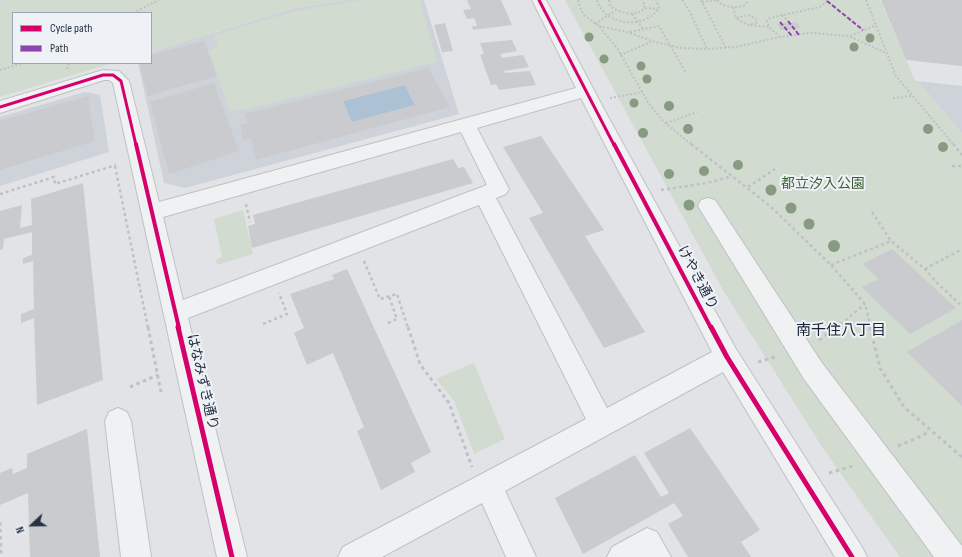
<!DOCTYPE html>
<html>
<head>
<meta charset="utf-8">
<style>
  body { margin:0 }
  #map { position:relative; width:962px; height:557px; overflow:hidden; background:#e1e3e6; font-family:"Sofia Sans Condensed",sans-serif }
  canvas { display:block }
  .legend { position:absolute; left:12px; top:12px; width:140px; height:52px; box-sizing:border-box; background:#eef2f7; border:1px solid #9ea5af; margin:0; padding:5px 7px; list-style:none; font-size:12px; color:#263142 }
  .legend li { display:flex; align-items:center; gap:8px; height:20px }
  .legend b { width:20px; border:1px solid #9ea5af }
  .north { position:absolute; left:12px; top:505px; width:40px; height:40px; -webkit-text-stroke:3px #eef2f7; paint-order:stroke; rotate:248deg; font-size:11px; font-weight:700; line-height:16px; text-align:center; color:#263142 }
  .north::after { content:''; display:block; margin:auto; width:14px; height:18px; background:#263142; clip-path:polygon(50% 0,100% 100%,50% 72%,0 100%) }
</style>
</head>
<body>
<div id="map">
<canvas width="962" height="557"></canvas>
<ul class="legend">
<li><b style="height:5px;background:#d6006c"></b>Cycle path</li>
<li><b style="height:5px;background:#8e44ad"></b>Path</li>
</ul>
<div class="north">N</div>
</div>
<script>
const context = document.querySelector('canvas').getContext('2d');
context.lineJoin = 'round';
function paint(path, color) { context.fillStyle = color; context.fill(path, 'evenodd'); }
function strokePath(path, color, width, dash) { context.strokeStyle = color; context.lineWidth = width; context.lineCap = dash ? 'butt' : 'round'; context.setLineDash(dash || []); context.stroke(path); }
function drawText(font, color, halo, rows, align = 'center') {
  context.font = font + ' "Sofia Sans Condensed","Noto Sans JP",sans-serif'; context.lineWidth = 4; context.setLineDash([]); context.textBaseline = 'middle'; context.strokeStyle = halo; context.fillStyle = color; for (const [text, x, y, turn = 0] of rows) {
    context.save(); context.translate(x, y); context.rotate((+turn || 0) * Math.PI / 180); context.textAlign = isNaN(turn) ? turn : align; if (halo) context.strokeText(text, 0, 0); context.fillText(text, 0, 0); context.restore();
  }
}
paint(new Path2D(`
  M346,0H424L459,114L185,188L164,183L138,63H151V52L294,8Z
  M917,81L962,86V133L943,111Z
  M85,92L100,95L109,152L0,186V117Z`), '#ced3da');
paint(new Path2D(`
  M0,0H346L294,8L151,52V13H13V63H113L0,97Z
  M361,0H420L437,62L244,110H229L209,51L218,46L214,35L296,11Z
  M565,0H880L914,78L962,133V557H900L824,450L723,290Z
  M243,210L253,254L217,265L216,259L222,257L214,219Z
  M474,363L505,439L474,454L454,401L436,379Z`), '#d2dbd0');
paint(new Path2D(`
  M405,85L415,105L352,122L343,101Z`), '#acc1d4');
paint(new Path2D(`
  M467,0H501L512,25L473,30L472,26H477L474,18L467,19L463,10L471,9Z
  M881,0H962V66L906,60Z
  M796,22L801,28L781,30L777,24Z
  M445,23L453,51L442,52L434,25Z
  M512,40L517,51L500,54L502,58L523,55L529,67L504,71L505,73L530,71L536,85L499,90L496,84L491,85L480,55L484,54L480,43Z
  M204,41L217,76L148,96L139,63H151V55Z
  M428,68L450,107L256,160L251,138L243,140L240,125L247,123L245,114ZM405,85L415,105L352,122L343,101Z
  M214,83L239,151L169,174L150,102Z
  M88,96L95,141L0,170V121Z
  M541,136L604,230L585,236L645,332L604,348L529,218L543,213L503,147Z
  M453,159L458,168L464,167L473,183L252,248L248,226L255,224L253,215Z
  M83,183L103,380L37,405L34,318L21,323V314L34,309L33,261L23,264V258L32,255V232L4,239L3,249L0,250V211L22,205L20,228L32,225L31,199Z
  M892,249L956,308L910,334L862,287L879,279L863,264Z
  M347,269L431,452L411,463L415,472L381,490L357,431L364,427L333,353L307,365L294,333L304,328L290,294L334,279L332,275Z
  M962,320V406L907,352Z
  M690,428L760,530L741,542L751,557H688L668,524L683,516L674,503L583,554L555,498L635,455L661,497L669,493L644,453Z
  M87,429L100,557H30L28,493L0,505V473L12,468L13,474L27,468V454Z`), '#c9cbcf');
const minor = new Path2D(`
  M532,0H546L605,111L736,349L862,547L867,557H835L723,372L505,491L536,557H506L482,503L382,557H338L343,547L586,419L479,205L188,318L247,557H217L113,83L109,80H104L0,113V101L103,70L119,71L129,81L159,202L576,88ZM581,98L712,352L607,408L496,198L506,194L509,189L477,128ZM461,132L487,185L183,300L163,217Z
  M708,198L715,200L822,363L962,546V557H934L804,379L698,206L701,200Z
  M118,408L127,412L131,421L151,557H121L105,421L109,412Z
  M647,528L657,532L671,557H607L612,547Z`);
strokePath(minor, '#bfc1c4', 2);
strokePath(new Path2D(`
  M578,0L581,10L585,16L599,26L617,48L649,104L663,121L692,145
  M597,0C604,26 645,30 659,8L656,0
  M609,0L610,6C620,13 634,17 644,9L645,5L642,0
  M682,0L689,10L707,49
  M701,0L726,48
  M717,0C725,8 735,9 745,5L748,0
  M866,0L896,76L954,145
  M702,2L716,0
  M733,7L736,18L749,15L757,20L756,23L748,25L769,27
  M645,8L658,9
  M133,13L159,0
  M632,14L644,30
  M782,15L788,21
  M737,19L748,25
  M595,24L615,11
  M599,26L627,32L652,41L680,48L707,49L736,47L780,37L811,33L849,36L886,53
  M630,32L659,26L686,73
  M850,36L876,25
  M780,37L769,27L767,21L770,18L820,7L828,0
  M620,55L651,42
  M67,69L69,63
  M0,70L23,63
  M610,98L643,92
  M893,98L912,96
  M666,123L697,112`), '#bfc1c6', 2, [2, 2]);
strokePath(new Path2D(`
  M691,144L770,206L831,265L865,304L871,328
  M953,144L962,155
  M115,166L148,328
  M952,166H962
  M748,187L775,169
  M661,190L707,183L732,176
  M0,194L54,177L55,184L116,165
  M246,204L250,222
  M872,212L891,241
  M364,261L380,299L397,294L408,328
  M831,265L891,241L925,269L937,283L962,306
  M925,269L962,249
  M388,323L397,319L389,296
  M263,324L287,314L279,293
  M836,328L865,304`), '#bfc1c6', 2.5, [3, 3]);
strokePath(new Path2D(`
  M148,327L161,392
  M408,327L420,364L449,403L472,467
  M870,327L880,368L904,407L962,457
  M819,340L837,327
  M758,362L778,356
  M130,387L158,375
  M898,446L924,435L929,429
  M829,473L853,466
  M0,522L1,557`), '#bfc1c6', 3, [3.5, 3.5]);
paint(minor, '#f0f1f3');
strokePath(new Path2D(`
  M827,1L863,30
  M788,21L799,35
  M780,22L792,36`), '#8e44ad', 2, [4.5, 2]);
strokePath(new Path2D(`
  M539,0L614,145
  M0,107L103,75H113L121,81L136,145`), '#d6006c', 3);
strokePath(new Path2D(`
  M136,144L179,328
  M614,144L711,328`), '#d6006c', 4);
strokePath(new Path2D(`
  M178,327L232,557
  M711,327L727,357L852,557`), '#d6006c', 5);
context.fillStyle = '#879a82';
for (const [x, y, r] of [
  [589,37,4.5],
  [870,38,4.5],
  [854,47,4.5],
  [604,59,4.5],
  [641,66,4.5],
  [647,79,4.5],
  [634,103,4.5],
  [669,106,5],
  [688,129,5],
  [928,129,5],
  [643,133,5],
  [943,147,5],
  [738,165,5],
  [704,171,5],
  [669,174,5],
  [771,190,5.5],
  [689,205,5.5],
  [791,208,5.5],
  [809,224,5.5],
  [834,246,6]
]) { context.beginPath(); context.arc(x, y, r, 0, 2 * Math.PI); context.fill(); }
drawText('14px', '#3d5f31', '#eef2f7', [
  ["都立汐入公園",823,184]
]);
drawText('14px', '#263142', '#eef2f7', [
  ["けやき通り",697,278,62],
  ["はなみずき通り",202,382,77]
]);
drawText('15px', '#182232', '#eef2f7', [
  ["南千住八丁目",841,331]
]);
</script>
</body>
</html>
